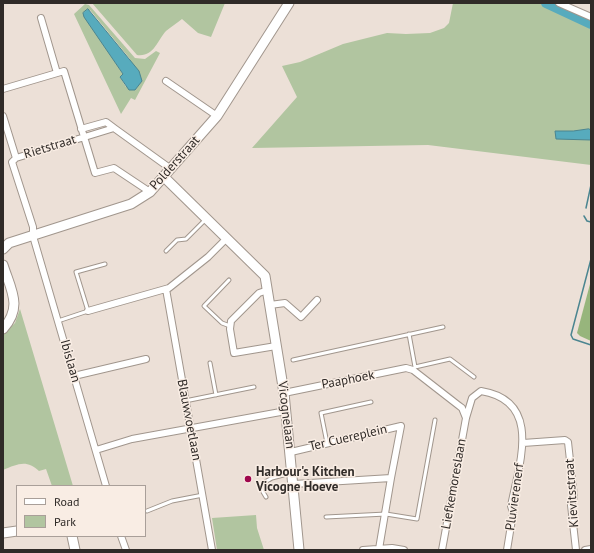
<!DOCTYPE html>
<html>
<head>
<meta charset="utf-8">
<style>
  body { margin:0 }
  #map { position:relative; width:594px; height:553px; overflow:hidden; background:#ece0d7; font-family:"PT Sans",sans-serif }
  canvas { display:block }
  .frame { position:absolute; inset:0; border:4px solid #302b28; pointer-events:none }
  .legend { position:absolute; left:16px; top:485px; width:130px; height:52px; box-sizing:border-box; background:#f9ede4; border:1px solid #a99f99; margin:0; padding:5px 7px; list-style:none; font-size:12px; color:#302b28 }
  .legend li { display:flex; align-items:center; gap:8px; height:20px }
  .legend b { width:20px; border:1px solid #a99f99 }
</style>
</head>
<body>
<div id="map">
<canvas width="594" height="553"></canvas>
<div class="frame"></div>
<ul class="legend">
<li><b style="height:5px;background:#fff"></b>Road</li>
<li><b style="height:11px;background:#b1c5a0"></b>Park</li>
</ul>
</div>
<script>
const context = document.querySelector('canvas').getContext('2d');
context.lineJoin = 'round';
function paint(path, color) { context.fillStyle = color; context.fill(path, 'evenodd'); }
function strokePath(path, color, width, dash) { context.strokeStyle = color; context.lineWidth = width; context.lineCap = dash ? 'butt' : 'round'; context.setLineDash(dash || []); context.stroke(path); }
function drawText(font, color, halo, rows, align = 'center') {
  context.font = font + ' "PT Sans",sans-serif'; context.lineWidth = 3; context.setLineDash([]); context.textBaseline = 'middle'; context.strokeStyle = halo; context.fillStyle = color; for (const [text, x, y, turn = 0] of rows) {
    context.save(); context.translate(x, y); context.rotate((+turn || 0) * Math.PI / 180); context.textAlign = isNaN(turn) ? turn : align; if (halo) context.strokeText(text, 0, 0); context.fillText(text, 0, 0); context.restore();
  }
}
paint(new Path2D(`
  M92,3H225L211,37L198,33L182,19C177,23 171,27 166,31C157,41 154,57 137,55Z
  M453,3H542L591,27V165L428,145L252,148L297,97L282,66L300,62L343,44L387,33L406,34L430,33L444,28L449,23Z
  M85,4L89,5L135,58L145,59L156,51L160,53L135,100L131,98L121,114L74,14ZM90,10L130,59L126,87L120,77L123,74L85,17L83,13Z
  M20,309L73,486H52L46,469L39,471C27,459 17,464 3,470V334L15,323Z
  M256,515L257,528L264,550H217L212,518Z`), '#b1c5a0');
paint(new Path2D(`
  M590,284L591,285V341L580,336L577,333Z`), '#97b57c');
const water = new Path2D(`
  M88,9L139,71L142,81L135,90H129L120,77L123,74L84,17L83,13Z
  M589,129L591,130V140L556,139L555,131H573Z`);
paint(water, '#57abbd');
strokePath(water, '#4b8590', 1);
strokePath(new Path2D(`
  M591,24V25
  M586,208L591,185
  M584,216L587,221L591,222
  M591,259L571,335L573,339L591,345`), '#4b8590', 1.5);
strokePath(new Path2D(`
  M546,3L591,24`), '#57abbd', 10);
const lane = new Path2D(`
  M166,251L177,240L186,239L206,219
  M229,280L204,306L222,323L230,326
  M58,321L88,311L76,272L105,264
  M409,334L415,367
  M293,360L443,327
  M210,363L216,395
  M413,370L415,367L450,359L474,377
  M185,401L254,387
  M327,443L321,413L371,402
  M266,497L263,492L265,482L272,478L291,473
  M147,511L172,501L203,495
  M326,517L386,514L417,519L435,420`);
const street = new Path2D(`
  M559,3L591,17
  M41,18L57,73
  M166,81L217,116
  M3,89L64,71L95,173L114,168L150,192
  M3,116L16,158L12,162L33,227V236L106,486
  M81,129L106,122L114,128
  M16,158L114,128L171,169
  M166,289L212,550
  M268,290L259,293L231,321L230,329L234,353L276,346
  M270,305L285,303L301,317L317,300
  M88,311L169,288L208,257L227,238
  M74,376L146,359
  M284,393L406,368L413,370L458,405L462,408L466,418
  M523,443L565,440L568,442L574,497L571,505L576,550
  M96,450L132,439L286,411
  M291,452L401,426L391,478
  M294,484L391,478L379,549
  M121,536L126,550
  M363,550L392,548
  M392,550V548L404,550
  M442,550L466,418L472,398L481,391C543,401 519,464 511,506L513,513L507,550
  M585,550L591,549`);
const secondary = new Path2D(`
  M164,177L265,276L284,393L299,550
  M3,249L9,243L131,204L150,192L217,116L289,3
  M3,265C11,290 23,307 3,329
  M3,533L17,531
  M72,536L75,550`);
strokePath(lane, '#a1968d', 5);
strokePath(street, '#a1968d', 8);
strokePath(secondary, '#a1968d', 11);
strokePath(lane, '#fff', 3);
strokePath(street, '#fff', 6);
strokePath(secondary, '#fff', 9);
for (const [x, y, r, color] of [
  [248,479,4,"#9f074d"]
]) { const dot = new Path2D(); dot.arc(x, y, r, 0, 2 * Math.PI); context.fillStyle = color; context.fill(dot); strokePath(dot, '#f9ede4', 1.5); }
drawText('13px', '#302b28', '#f9ede4', [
  ["Rietstraat",50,147,-17],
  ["Polderstraat",175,163,-48],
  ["Ibislaan",70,361,74],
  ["Paaphoek",348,380,-11],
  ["Vicognelaan",286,415,83],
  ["Blauwvoetlaan",189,420,79],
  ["Ter Cuereplein",348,438,-13],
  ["Liefkemoreslaan",454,484,-80],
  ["Kievitsstraat",572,493,-94],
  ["Pluvierenerf",515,497,-82]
]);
drawText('bold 13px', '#302b28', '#f9ede4', [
  ["Harbour's Kitchen",256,472],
  ["Vicogne Hoeve",256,487]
], 'left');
</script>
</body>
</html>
